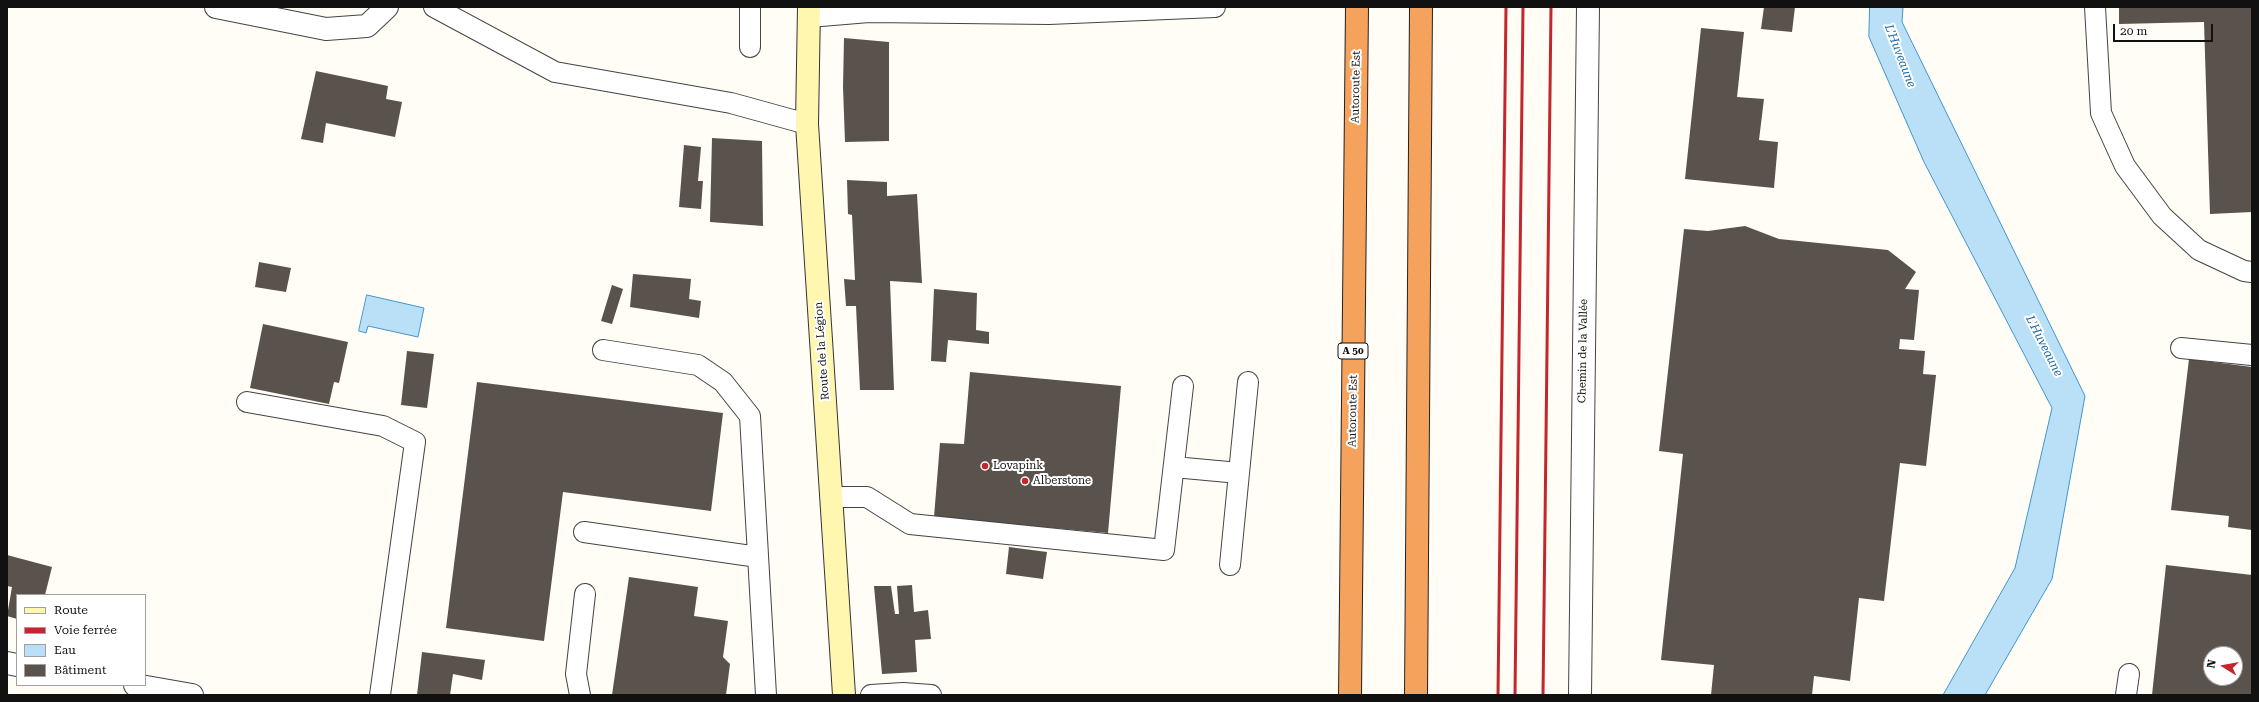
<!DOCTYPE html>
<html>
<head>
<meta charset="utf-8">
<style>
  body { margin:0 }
  #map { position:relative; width:2259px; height:702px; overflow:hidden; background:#fffdf5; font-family:"Roboto Serif",serif }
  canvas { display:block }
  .frame { position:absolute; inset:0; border:8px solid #111; pointer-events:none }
  .legend { position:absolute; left:16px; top:594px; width:130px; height:92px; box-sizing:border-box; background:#fff; border:1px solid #a0a0a0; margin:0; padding:5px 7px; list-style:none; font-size:12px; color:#111 }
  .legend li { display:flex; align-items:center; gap:8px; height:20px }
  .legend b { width:20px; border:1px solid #a0a0a0 }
  .north { position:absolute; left:2203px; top:646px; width:40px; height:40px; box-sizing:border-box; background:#fff; border:1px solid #a0a0a0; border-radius:50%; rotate:281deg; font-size:11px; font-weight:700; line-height:16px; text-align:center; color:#111 }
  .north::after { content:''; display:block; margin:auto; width:14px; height:18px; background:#c4262e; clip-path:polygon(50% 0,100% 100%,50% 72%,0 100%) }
  .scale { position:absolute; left:2113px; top:24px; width:100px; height:18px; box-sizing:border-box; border:2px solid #111; border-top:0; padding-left:5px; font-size:12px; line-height:14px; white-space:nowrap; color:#111; -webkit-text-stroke:3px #fff; paint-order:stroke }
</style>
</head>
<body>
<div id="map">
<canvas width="2259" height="702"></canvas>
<div class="frame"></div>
<ul class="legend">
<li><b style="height:5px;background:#fff6b0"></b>Route</li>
<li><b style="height:5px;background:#c4262e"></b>Voie ferrée</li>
<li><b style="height:11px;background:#b9e0f7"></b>Eau</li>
<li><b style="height:11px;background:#5a524d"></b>Bâtiment</li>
</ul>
<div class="north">N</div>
<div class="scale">20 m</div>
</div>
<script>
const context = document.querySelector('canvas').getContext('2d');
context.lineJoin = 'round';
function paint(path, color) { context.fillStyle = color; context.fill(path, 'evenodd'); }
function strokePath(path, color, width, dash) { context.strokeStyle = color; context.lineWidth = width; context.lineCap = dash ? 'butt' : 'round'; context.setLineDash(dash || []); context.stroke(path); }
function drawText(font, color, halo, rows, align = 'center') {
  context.font = font + ' "Roboto Serif",serif'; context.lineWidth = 4; context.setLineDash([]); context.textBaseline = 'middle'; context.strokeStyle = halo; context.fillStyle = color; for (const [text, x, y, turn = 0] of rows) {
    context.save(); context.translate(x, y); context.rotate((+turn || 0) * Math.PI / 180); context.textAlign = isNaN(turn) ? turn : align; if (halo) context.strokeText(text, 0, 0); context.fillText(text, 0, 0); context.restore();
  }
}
const water = new Path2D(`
  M1870,7H1903L1902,22L2085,396L2052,579L1985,695H1943L2015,568L2052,408L1924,162L1869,37Z
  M367,295L424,308L418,337L368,326L366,333L359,331Z`);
paint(water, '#b9e0f7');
strokePath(water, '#3f96cf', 1);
paint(new Path2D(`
  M1764,7H1795L1792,32L1761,29Z
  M2119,7H2252V212L2210,214L2204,22L2119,24Z
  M1701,28L1744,32L1737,97L1764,99L1759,140L1778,142L1774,188L1685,179Z
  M844,38L889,42V141L845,142L843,87Z
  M316,71L388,86L386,99L402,102L395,137L326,123L323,143L301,139Z
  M712,138L762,141L763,226L710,222Z
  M684,145L701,147L698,181H703L701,209L679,207Z
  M847,180L887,182V196L917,194L922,283L890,281L894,390H860L856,306H846L844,279L855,280L852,215L848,214Z
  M1745,226L1779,239L1888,250L1916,272L1905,289L1919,290L1914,340L1900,339L1899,349L1925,351L1923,374L1936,375L1926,466L1900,463L1884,601L1859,598L1850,681L1814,676L1812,695H1711L1714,665L1661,660L1683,454L1659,451L1684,229L1708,231Z
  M259,262L291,268L286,292L255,287Z
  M633,274L691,279L689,299L701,301L699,318L630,307Z
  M612,285L623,289L612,324L601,321Z
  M934,289L977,293L976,330L989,332V344L948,340L946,362L931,361Z
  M263,324L348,342L339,383L334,382L329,404L250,388Z
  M407,351L434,354L427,408L401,405Z
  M2189,359L2252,367V530L2228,527L2229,516L2171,510Z
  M970,372L1121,386L1108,533L934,517L940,443L964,444Z
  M477,382L723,413L711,511L563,492L544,641L446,628Z
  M1009,547L1047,552L1043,579L1006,574Z
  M7,555L52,567L45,595H17V619L7,616L12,587L7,586Z
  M2166,565L2252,575V695H2152ZM2211,654H2235V678H2211Z
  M629,577L698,587L694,616L728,621L723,657L730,664L726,695H612Z
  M912,585L914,612L928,610L931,639L915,640L917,672L882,674L874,586H891L895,614H899L897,586Z
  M422,652L485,660L482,680L453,674L450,695H417Z`), '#5a524d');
const service = new Path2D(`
  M434,7L555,72L731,103L807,124
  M2095,7L2101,113L2125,166L2162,216L2199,250L2244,271L2252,272
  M809,17L869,12L1049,14L1215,7
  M750,47V7
  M2181,348L2252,355
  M603,350L698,365L723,382L750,416L766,695
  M247,402L383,426L415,442L380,695
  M1174,467L1239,473L1230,565
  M1239,473L1248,382
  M831,497H867L910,524L1164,550L1183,386
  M584,532L758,557
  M580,695L576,674L585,594
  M871,695L903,693L931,695
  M2126,695L2129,674`);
const minor = new Path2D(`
  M216,7L326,29L367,26L387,7
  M7,663L17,665
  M135,685L192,695`);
const tertiary = new Path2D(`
  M1580,695L1588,7`);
const secondary = new Path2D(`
  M809,7L807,124L844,695`);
const motorway = new Path2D(`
  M1350,695L1357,7
  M1416,695L1421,7`);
strokePath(service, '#444', 22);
strokePath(minor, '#444', 24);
strokePath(tertiary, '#444', 24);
strokePath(secondary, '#333', 24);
strokePath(motorway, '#222', 24);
strokePath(service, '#fff', 20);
strokePath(minor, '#fff', 22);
strokePath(tertiary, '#fff', 22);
strokePath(secondary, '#fff6b0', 22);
strokePath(motorway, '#f5a25d', 22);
strokePath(new Path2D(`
  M1498,695L1506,7
  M1515,695L1523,7
  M1543,695L1551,7`), '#c4262e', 3);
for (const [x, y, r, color] of [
  [985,466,4,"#c4262e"],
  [1025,481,4,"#c4262e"]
]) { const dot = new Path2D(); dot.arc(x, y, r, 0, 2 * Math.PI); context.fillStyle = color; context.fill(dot); strokePath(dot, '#fff', 1.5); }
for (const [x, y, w] of [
  [1353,351,30]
]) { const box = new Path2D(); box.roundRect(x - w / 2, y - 8, w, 16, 3); context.fillStyle = '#fff'; context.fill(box); strokePath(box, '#111', 1); }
drawText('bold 10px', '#111', null, [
  ["A 50",1353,351]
]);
drawText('11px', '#111', '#fff', [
  ["Autoroute Est",1356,87,-89],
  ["Route de la Légion",822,351,-94],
  ["Chemin de la Vallée",1583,351,-89],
  ["Autoroute Est",1353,411,-89]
]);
drawText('11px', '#111', '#fff', [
  ["Lovapink",993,466],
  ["Alberstone",1033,481]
], 'left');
drawText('italic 12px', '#1768a6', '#fff', [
  ["L'Huveaune",1900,56,69],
  ["L'Huveaune",2044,346,63]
]);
</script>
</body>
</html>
